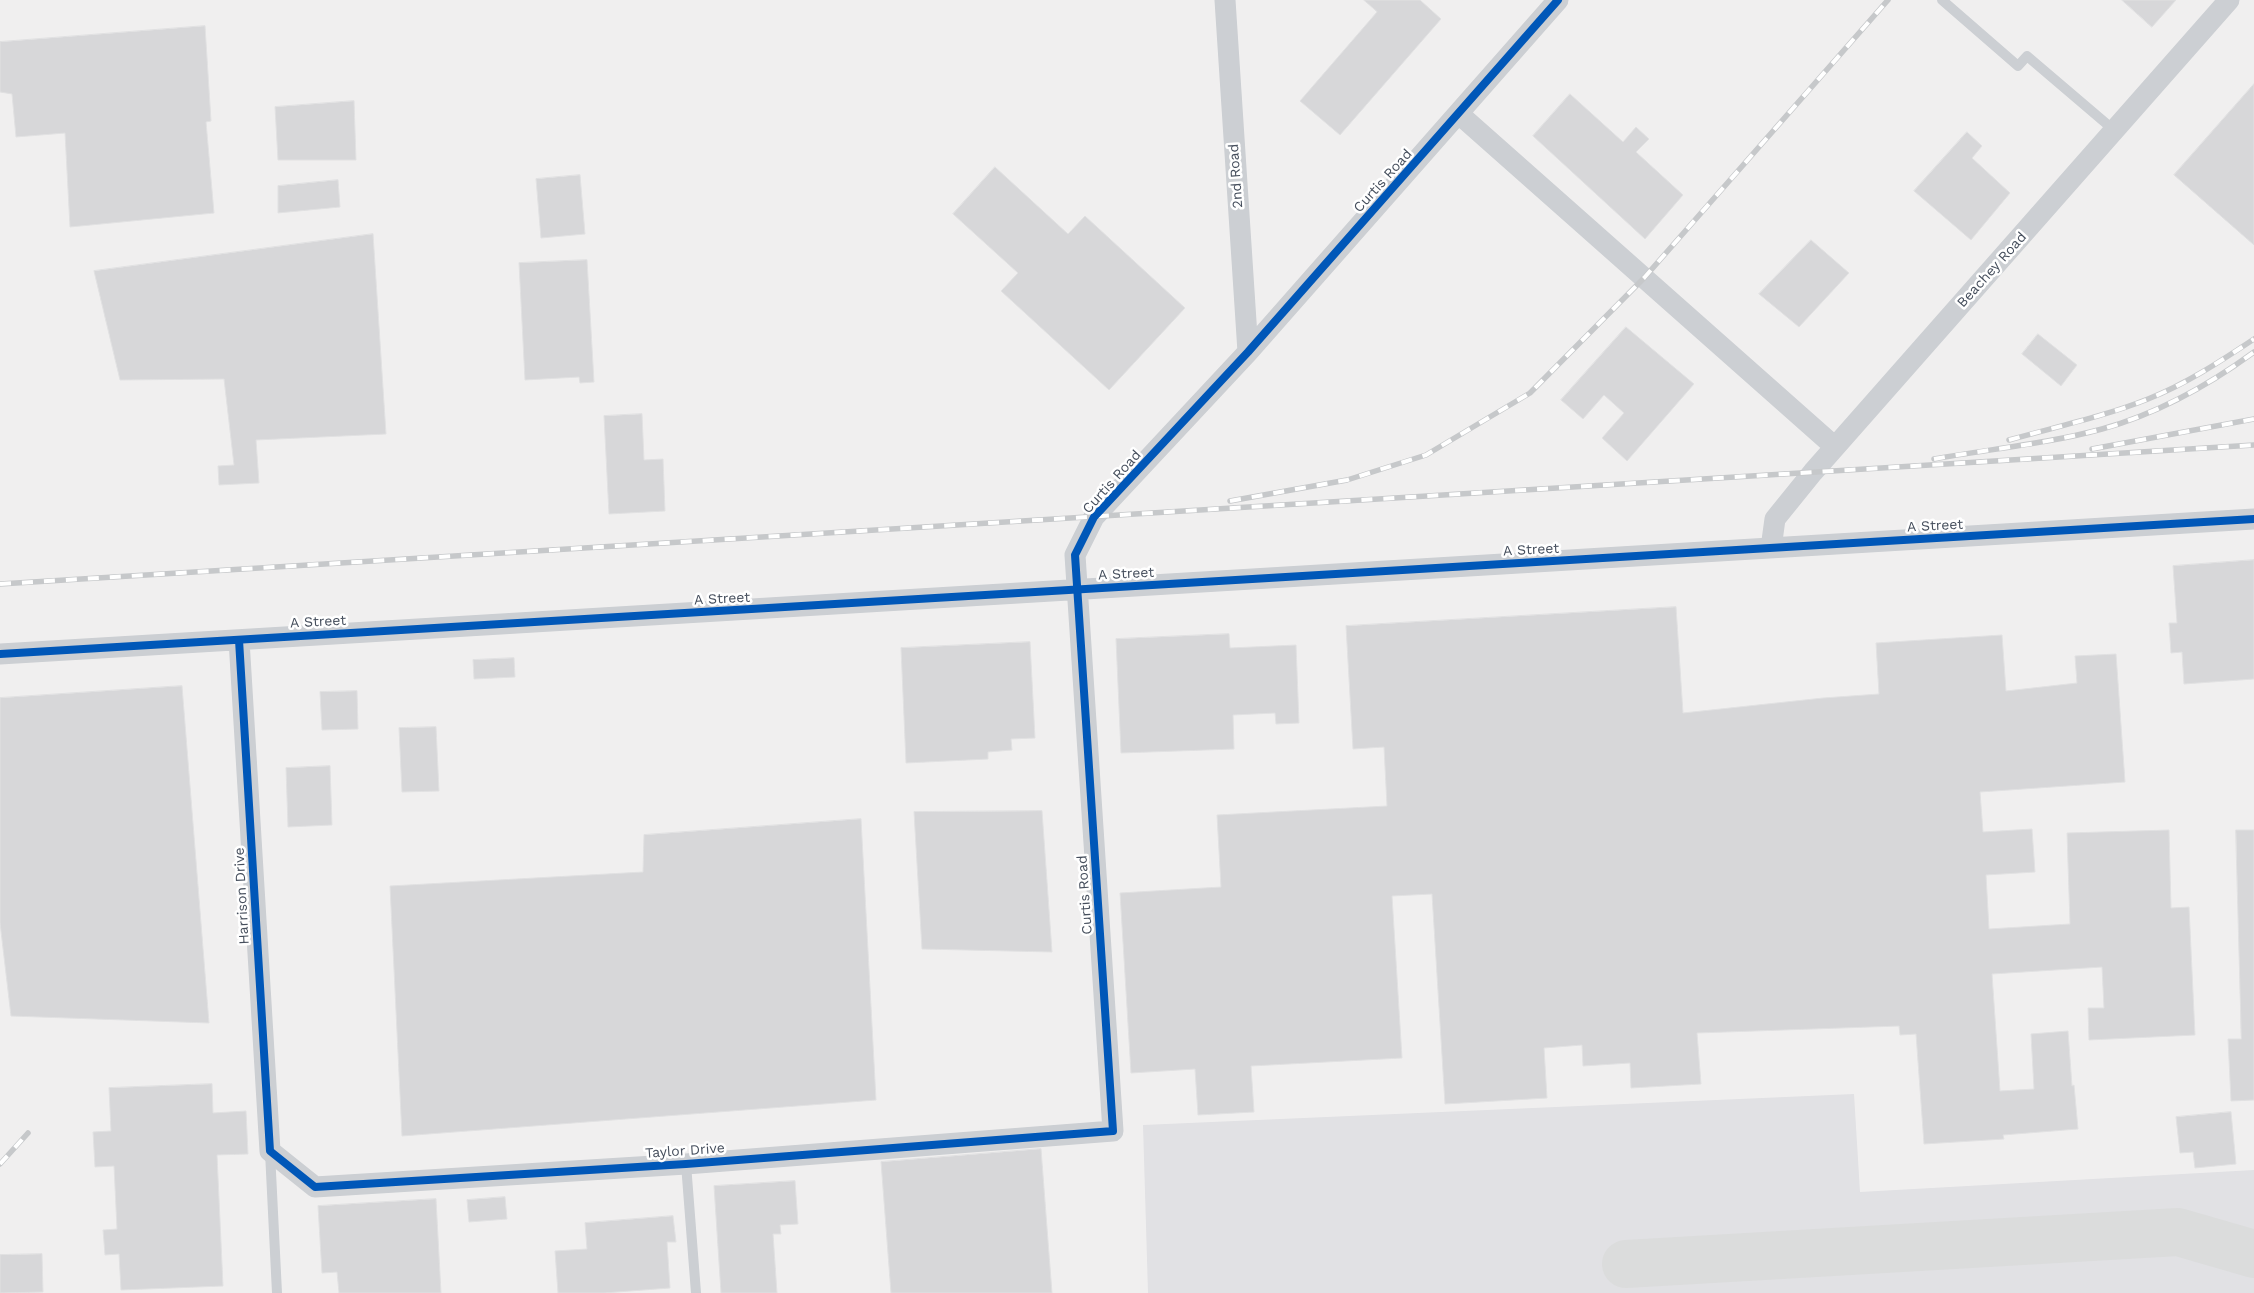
<!DOCTYPE html>
<html>
<head>
<meta charset="utf-8">
<style>
  body { margin:0 }
  canvas { display:block; background:#f0efef }
</style>
</head>
<body>
<canvas width="2254" height="1293"></canvas>
<script>
const context = document.querySelector('canvas').getContext('2d');
context.lineJoin = 'round';
function paint(path, color) { context.fillStyle = color; context.fill(path, 'evenodd'); }
function strokePath(path, color, width, dash) { context.strokeStyle = color; context.lineWidth = width; context.lineCap = dash ? 'butt' : 'round'; context.setLineDash(dash || []); context.stroke(path); }
function drawText(font, color, halo, rows, align = 'center') {
  context.font = font + ' "Work Sans",sans-serif'; context.lineWidth = 5; context.setLineDash([]); context.textBaseline = 'middle'; context.strokeStyle = halo; context.fillStyle = color; for (const [text, x, y, turn = 0] of rows) {
    context.save(); context.translate(x, y); context.rotate((+turn || 0) * Math.PI / 180); context.textAlign = isNaN(turn) ? turn : align; if (halo) context.strokeText(text, 0, 0); context.fillText(text, 0, 0); context.restore();
  }
}
paint(new Path2D(`
  M1854,1094L1860,1192L2254,1170V1293H1148L1143,1125Z`), '#e1e1e4');
strokePath(new Path2D(`
  M1626,1264L2178,1232L2254,1254`), '#dbdcdc', 48);
const building = new Path2D(`
  M1364,0H1420L1441,19L1340,135L1300,101L1377,12Z
  M2122,0H2176L2152,27Z
  M205,26L211,121L206,122L214,213L70,227L65,133L16,137L12,94L0,92V42Z
  M2254,84V245L2174,175Z
  M1570,94L1623,142L1636,127L1649,139L1636,152L1683,195L1645,239L1533,136Z
  M354,101L356,160H278L275,107Z
  M1967,132L1982,146L1972,158L2010,193L1971,240L1914,191Z
  M995,167L1068,234L1085,216L1185,308L1109,390L1001,291L1018,273L953,214Z
  M580,175L585,234L541,238L536,179Z
  M338,180L340,207L278,213V186Z
  M373,234L386,434L256,440L259,483L219,485L218,466L234,465L224,379L120,380L94,271Z
  M1811,240L1849,273L1799,327L1759,294Z
  M587,260L594,382L580,383L579,377L525,380L519,263Z
  M1626,327L1694,384L1627,461L1602,438L1624,413L1604,395L1583,419L1561,400Z
  M2038,334L2077,365L2061,386L2022,354Z
  M642,414L644,460L663,459L665,511L609,514L604,416Z
  M2254,560V679L2184,684L2182,652L2171,653L2169,623H2177L2173,566Z
  M1676,607L1683,713L1823,698L1879,694L1876,643L2002,635L2006,691L2077,683L2075,656L2116,654L2125,782L1980,792L1983,832L2032,829L2035,872L1986,875L1989,929L2070,924L2067,833L2169,830L2171,908L2189,907L2195,1035L2089,1040L2088,1008H2104L2102,967L1992,974L2000,1091L2034,1089L2031,1034L2068,1031L2072,1086L2074,1085L2078,1129L2003,1135L2004,1139L1924,1144L1916,1034L1900,1035L1899,1026L1697,1033L1701,1084L1631,1088L1630,1063L1583,1066L1582,1045L1544,1048L1547,1098L1445,1104L1432,894L1392,896L1402,1058L1251,1066L1254,1112L1198,1115L1195,1069L1131,1073L1120,893L1221,887L1217,815L1387,806L1384,747L1353,749L1346,626Z
  M1229,634L1230,648L1296,645L1299,723L1276,724L1275,713L1233,715L1234,749L1121,753L1116,639Z
  M1030,642L1035,738L1011,739L1012,750L988,752V759L906,763L901,648Z
  M514,658L515,677L474,679L473,660Z
  M182,686L209,1023L11,1016L0,923V698Z
  M357,691L358,729L322,730L320,692Z
  M436,727L439,791L402,792L399,728Z
  M330,766L332,825L288,827L286,768Z
  M1042,811L1052,952L922,949L914,812Z
  M861,819L876,1100L402,1136L390,886L643,872L644,835Z
  M2236,830H2254V1100L2231,1101L2228,1039H2241Z
  M212,1084L213,1113L246,1111L248,1154L217,1155L223,1286L121,1290L119,1254L105,1255L103,1230L117,1229L114,1166L95,1167L93,1132L111,1131L109,1088Z
  M2231,1112L2236,1164L2195,1168L2193,1152L2180,1153L2176,1117Z
  M1041,1149L1052,1293H891L881,1162Z
  M795,1181L798,1224L780,1225L781,1234H773L777,1293H721L714,1186Z
  M505,1197L507,1219L469,1222L467,1200Z
  M436,1199L441,1293H339L337,1272L322,1273L318,1206Z
  M673,1216L676,1242H667L670,1288L604,1293H558L555,1251L587,1249L585,1223Z
  M42,1254L43,1292L0,1293V1255Z`);
paint(building, '#d7d7d9');
strokePath(building, '#e1e1e2', 1);
strokePath(new Path2D(`
  M1942,0L2018,66L2027,56L2115,131
  M270,1152L277,1293
  M686,1164L696,1293`), '#cccfd3', 10);
strokePath(new Path2D(`
  M1225,0L1248,352
  M1459,114L1835,447
  M1771,548L1775,519L1813,472L2229,0
  M239,640L270,1151L315,1187L686,1164L1113,1131L1075,555L1094,517L1248,352L1558,0
  M0,654L2254,519`), '#cccfd3', 21);
const rail = new Path2D(`
  M2009,440C2055,427 2103,417 2148,399C2186,384 2221,361 2254,339
  M2092,449L2254,419
  M1934,459C1989,449 2047,444 2102,429C2156,414 2209,385 2254,352
  M1230,501L1347,480L1426,455L1530,393L1644,278L1888,0
  M0,584L2254,445
  M0,1164L28,1133`);
strokePath(rail, '#c6c8ca', 5.5);
strokePath(rail, '#fff', 4, [11]);
strokePath(new Path2D(`
  M239,640L270,1151L315,1187L686,1164L1113,1131L1075,555L1094,517L1248,352L1558,0
  M0,654L2254,519`), '#0057b8', 8);
drawText('14px', '#454e5c', '#fff', [
  ["2nd Road",1236,176,-94],
  ["Curtis Road",1383,181,-48],
  ["Beachey Road",1992,270,-48],
  ["Curtis Road",1112,482,-48],
  ["A Street",1935,526,-3],
  ["A Street",1531,550,-3],
  ["A Street",1126,574,-3],
  ["A Street",722,599,-3],
  ["A Street",318,622,-3],
  ["Curtis Road",1085,895,-94],
  ["Harrison Drive",242,896,-93],
  ["Taylor Drive",685,1151,-4]
]);
</script>
</body>
</html>
